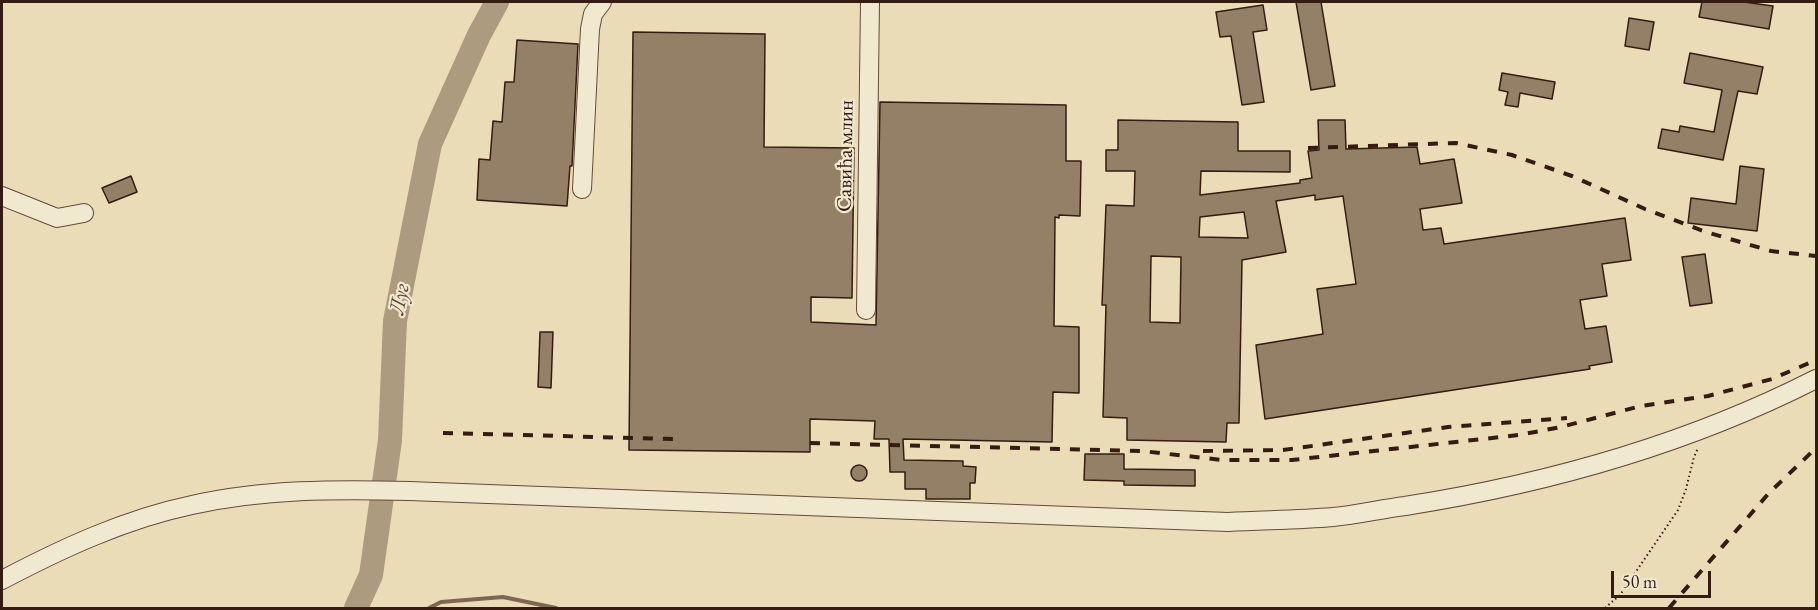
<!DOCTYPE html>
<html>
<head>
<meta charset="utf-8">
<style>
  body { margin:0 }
  #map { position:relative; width:1818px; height:610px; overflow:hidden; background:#eadcb6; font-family:"EB Garamond",serif }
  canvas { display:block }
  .frame { position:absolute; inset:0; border:3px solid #351c10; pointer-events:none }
  .scale { position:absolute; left:1611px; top:571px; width:100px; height:27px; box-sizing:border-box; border:3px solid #351c10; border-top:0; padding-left:8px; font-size:18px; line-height:21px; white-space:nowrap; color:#351c10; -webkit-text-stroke:4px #f1e8d0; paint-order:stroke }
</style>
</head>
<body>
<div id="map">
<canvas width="1818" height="610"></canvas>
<div class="frame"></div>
<div class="scale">50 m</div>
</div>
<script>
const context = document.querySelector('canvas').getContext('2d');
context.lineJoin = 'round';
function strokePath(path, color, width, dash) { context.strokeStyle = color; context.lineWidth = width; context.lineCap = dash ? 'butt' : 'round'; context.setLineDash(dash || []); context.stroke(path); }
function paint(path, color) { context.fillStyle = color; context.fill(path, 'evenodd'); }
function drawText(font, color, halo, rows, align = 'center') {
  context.font = font + ' "EB Garamond",serif'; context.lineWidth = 4.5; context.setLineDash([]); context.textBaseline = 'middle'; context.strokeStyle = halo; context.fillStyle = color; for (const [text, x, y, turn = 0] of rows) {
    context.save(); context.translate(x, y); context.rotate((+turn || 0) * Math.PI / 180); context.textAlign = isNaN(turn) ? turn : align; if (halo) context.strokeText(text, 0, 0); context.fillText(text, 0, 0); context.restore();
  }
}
strokePath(new Path2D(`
  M429,608L441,602L503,597L556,608`), '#7c6852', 4);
strokePath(new Path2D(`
  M356,608L371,575L390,440L395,321L430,144L479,35L497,2`), '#ac9b7e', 24);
const building = new Path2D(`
  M1296,2H1321L1335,86L1311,90Z
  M1702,2H1744L1773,6L1769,29L1699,17Z
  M1263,5L1267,30L1253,32L1264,102L1242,105L1231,36L1220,37L1216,12Z
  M1629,18L1654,22L1649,50L1625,46Z
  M633,32L765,34L764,147L854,148L852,298L811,297V322L876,325L880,102L1066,105V161H1081L1080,216L1059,215V218L1055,217L1054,326L1079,327V393L1053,392L1052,442L903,439L904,460L963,461V466L976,467L975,483H970V499H926V489H905V472H890L889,439H874L875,421L810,419V452L629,450Z
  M517,40L578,44L572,166H570L567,206L477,200L479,159L490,160L493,121L502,122L505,82H514Z
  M1690,53L1763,67L1757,94L1738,91L1723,160L1658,148L1662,129L1679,132L1680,126L1714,132L1722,90L1684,83Z
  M1502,73L1555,82L1552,99L1520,93L1518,107L1505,105L1508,92L1499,90Z
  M1118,120L1238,122V151H1290V172L1201,171L1200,195L1300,183V180L1312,178L1308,151L1319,150L1318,120H1345L1346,149L1417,147L1420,164L1454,159L1462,203L1420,209L1423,230L1441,228L1444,244L1625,218L1631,260L1602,264L1607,296L1580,300L1585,329L1606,326L1612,362L1589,366L1590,369L1265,419L1256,345L1323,334L1317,289L1356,284L1343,196L1315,200V195L1276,201L1286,252L1242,260L1239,423H1227L1226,442L1127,440V418L1103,417L1106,305H1102L1106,205L1134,206L1135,171H1106V150H1118ZM1244,212L1248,238L1199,237L1200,217ZM1151,256L1181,257L1180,323L1150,322Z
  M1740,166L1764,169L1757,231L1688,223L1691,198L1736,204Z
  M131,176L137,192L109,203L102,188Z
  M1705,254L1712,303L1690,306L1682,257Z
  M540,332H553L551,388L538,387Z
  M1085,454H1124V469L1195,470V486L1124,485V481L1084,480Z
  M851 473a8 8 0 1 1 16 0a8 8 0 1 1-16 0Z`);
paint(building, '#938066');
strokePath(building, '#351c10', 1.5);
const minor = new Path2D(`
  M582,189L590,29L593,14L602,2
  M2,196L57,218L84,213
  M866,310L870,2
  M2,580C61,549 125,519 192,505C263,489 337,489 409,491L1228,522C1263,520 1298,520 1333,517C1357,515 1381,509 1405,506C1546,484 1688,444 1816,379`);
strokePath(minor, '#624c3a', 20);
strokePath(new Path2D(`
  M1605,608L1620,595L1678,510L1686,489L1694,457L1698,448`), '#351c10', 2, [1.5, 3]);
strokePath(minor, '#f1e8d0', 18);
strokePath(new Path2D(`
  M1308,148L1456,143L1512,155L1572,176L1645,209L1706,232L1771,251L1816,256
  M443,433L674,439
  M810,443L1142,451L1222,460H1292L1519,435L1561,427L1641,406L1708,396L1772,379L1816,360
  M1203,451L1283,450L1448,427L1567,418
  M1669,608L1769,493L1816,448`), '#351c10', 4, [10, 10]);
drawText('21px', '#351c10', '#f1e8d0', [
  ["Савића млин",846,156,-89]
]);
drawText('italic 22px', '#5f4836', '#f1e8d0', [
  ["Луг",400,299,-79]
]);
</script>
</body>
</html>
